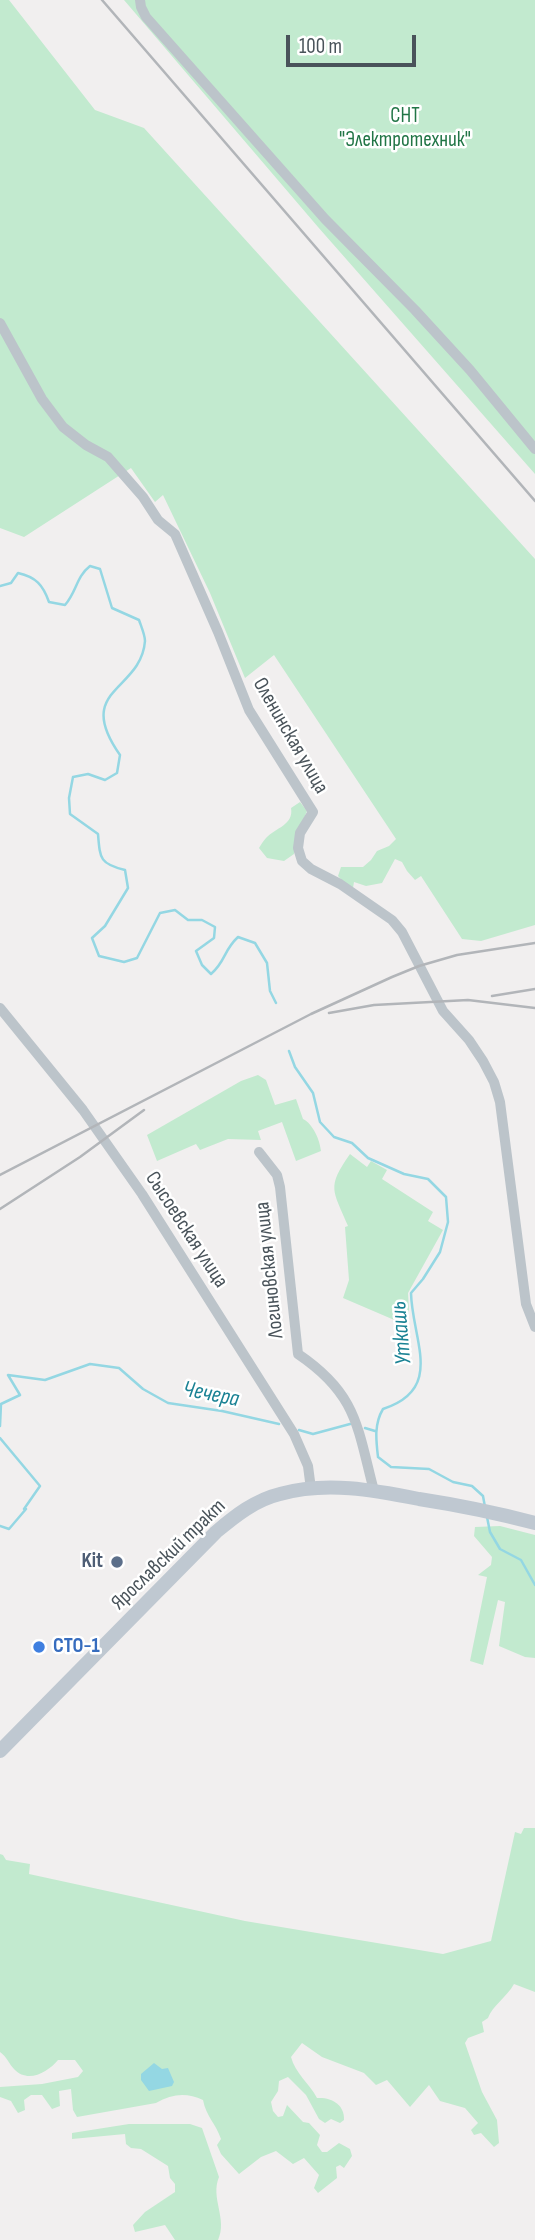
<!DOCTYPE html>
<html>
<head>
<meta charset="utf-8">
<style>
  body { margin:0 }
  #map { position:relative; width:535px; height:2240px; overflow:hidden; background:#f1efef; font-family:"Sofia Sans Condensed",sans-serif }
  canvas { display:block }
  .scale { position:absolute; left:286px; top:35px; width:130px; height:32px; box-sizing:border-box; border:4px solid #49535a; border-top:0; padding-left:9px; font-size:21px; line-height:24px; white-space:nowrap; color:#49535a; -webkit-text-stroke:5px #fff; paint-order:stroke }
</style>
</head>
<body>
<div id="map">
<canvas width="535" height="2240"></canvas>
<div class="scale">100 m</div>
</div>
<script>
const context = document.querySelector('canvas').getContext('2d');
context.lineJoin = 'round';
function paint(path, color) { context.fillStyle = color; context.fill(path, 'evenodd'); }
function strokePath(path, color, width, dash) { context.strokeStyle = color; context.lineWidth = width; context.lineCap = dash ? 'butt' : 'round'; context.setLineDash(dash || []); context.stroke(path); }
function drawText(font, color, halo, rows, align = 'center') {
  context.font = font + ' "Sofia Sans Condensed",sans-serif'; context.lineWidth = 5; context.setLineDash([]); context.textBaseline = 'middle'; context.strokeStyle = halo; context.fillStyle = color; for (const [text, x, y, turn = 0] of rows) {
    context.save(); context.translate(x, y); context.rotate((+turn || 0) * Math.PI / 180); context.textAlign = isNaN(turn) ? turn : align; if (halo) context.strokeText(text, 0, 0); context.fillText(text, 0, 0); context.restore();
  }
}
paint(new Path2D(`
  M0,0H9L95,110L144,128L535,559V925L481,941L462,939L421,876L415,880L407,871L402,862L395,859L382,883L366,886L354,882L353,888L347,886L338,876L341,867H363L371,860L377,851L389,846L396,839L274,655L245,678L210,593L163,495L155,502L131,468L24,537L0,528Z
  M124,0H535V474L318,227Z
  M300,802L307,811L294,843V854L284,861L267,858L259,848C261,845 263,841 266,838C275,828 294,825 291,808Z
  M258,1075L266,1080L275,1105L296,1099L303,1119C313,1124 320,1140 321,1151L296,1161L282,1122L258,1131L261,1140L228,1139L200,1150L196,1144L157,1161L147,1135L241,1081Z
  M350,1154L367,1167L371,1161L387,1170L382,1179L433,1212L428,1221L443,1230L408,1293L409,1310L406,1325L343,1298L349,1280L345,1227L348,1226C333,1190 326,1188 350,1154Z
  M500,1526L535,1535V1658L525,1657L499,1646L505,1602L498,1600L483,1665L470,1661L487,1577L478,1575L491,1565L492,1557L474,1536L475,1527Z
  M524,1828H535V1992L514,1984C507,1997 492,2006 488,2018L482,2022L484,2032L468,2038L465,2043L482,2092L497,2120L499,2143L494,2147L481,2133L474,2135L471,2130L478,2123L465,2108L440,2101L429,2085L410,2107L387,2080L376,2085L364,2073L322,2057L302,2043L291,2057C295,2073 309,2083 317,2098C332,2097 345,2105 344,2120L340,2123L331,2119L325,2123L319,2119L306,2095L288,2077L279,2081L278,2091L271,2102L273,2111L278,2117L283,2116L287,2105L303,2122L309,2123L320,2135L317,2145L322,2152H327L339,2143L350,2149L352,2156L344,2168L340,2165L336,2167L337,2178L318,2193L314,2188L319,2175L304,2158L293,2164L276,2151L261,2157L239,2174L221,2154L217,2145L221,2139C216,2124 206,2116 203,2100C186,2092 172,2094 156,2103L77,2117L73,2110L71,2089L59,2091L60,2106L52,2109L42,2095H31L24,2100L25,2110L18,2113L11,2101L0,2097V2087L42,2084L78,2077L83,2071L75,2060H58C48,2072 28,2084 14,2069C9,2064 7,2057 0,2052V1854L3,1855L6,1860L30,1864L29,1874L245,1921L443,1954L491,1941L515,1832L521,1834Z
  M129,2124H190L202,2128L219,2177C210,2198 228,2219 218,2240H175L165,2225L135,2232L133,2225L145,2212L175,2192V2184L170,2178L168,2166L141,2149L131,2148L126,2144L125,2134L72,2139V2133Z`), '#c2eacf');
paint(new Path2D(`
  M154,2063L162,2069L168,2068L174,2082L172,2086L149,2091L141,2080V2074Z`), '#94d7e3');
strokePath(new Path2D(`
  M0,586L11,583L18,573C36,577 43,585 49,602L65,605C77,591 76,577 90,566L100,569L112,608L139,620C141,626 145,635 145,641C141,692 73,688 120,755L117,773L105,780L88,774L73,777L69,798L70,814L98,834C100,859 100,864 125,870L128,888L105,926L92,938L99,956L124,962L137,958L160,913L175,910L188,920H202L215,927L214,938L196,951L202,965L211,974C226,961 223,951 238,937L255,943L267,963L270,991L276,1003
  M289,1051L295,1067L313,1093L320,1122L334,1137L352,1143L368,1158L404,1174L428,1179L446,1197L448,1222L440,1252L423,1279L411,1293C412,1340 445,1389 383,1409C374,1424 376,1440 378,1457L391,1467L429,1469L453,1482L472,1486L483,1496L485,1507
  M0,1426L1,1404L20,1395L8,1375L45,1380L90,1364L119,1368L143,1389L168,1403L222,1411L279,1424
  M365,1428L375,1431
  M299,1430L313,1434L350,1424
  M0,1438L40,1486L24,1509H26L9,1529L0,1526
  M487,1517L490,1532L500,1549L521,1560L535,1585`), '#94d7e3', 2.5);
strokePath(new Path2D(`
  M140,0L141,7L146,17L325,219L415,310L470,370L535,449
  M0,323L42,399L63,427L86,445L108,457L143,497L158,520L175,534L218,632L249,710L313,812L300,833L298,848L302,861L311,869L340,884L392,920L402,932L443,1011L469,1040L483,1061L494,1082L500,1102L526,1304L535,1327
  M0,1008L83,1110L142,1194L294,1434L308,1466L311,1489
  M259,1152L277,1175L280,1187L298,1354C357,1394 357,1426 374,1491`), '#bcc4ca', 10);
strokePath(new Path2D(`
  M0,1751L216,1532C235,1516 255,1500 280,1494C326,1481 374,1490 419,1499C458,1505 497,1513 535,1523`), '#bfc8d1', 14);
strokePath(new Path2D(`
  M102,0L535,501
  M492,996L535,989
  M329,1013L374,1005L468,1000L535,1008
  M0,1175L311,1014L392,977L419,966L457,955L535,943
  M0,1209L80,1157L144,1110`), '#b2b5b9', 2.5);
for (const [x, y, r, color] of [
  [117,1562,7,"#5c6f8a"],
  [39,1647,7,"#3f7fe0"]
]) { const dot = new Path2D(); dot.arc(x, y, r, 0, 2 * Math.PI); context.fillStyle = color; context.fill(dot); strokePath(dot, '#fff', 2.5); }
drawText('21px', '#217546', '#fff', [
  ["СНТ",405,117],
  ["\"Электротехник\"",405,141]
]);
drawText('21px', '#49535a', '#fff', [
  ["Оленинская улица",290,736,60],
  ["Сысоевская улица",186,1230,57],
  ["Логиновская улица",270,1270,-96],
  ["Ярославский тракт",169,1555,-44]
]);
drawText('bold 21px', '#4e5e75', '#fff', [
  ["Kit",103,1562]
], 'right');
drawText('bold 21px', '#366cbe', '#fff', [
  ["СТО-1",53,1647]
], 'left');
drawText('italic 23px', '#1a8294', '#fff', [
  ["Уткашь",402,1333,-95],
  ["Чечера",211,1395,11]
]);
</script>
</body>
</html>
